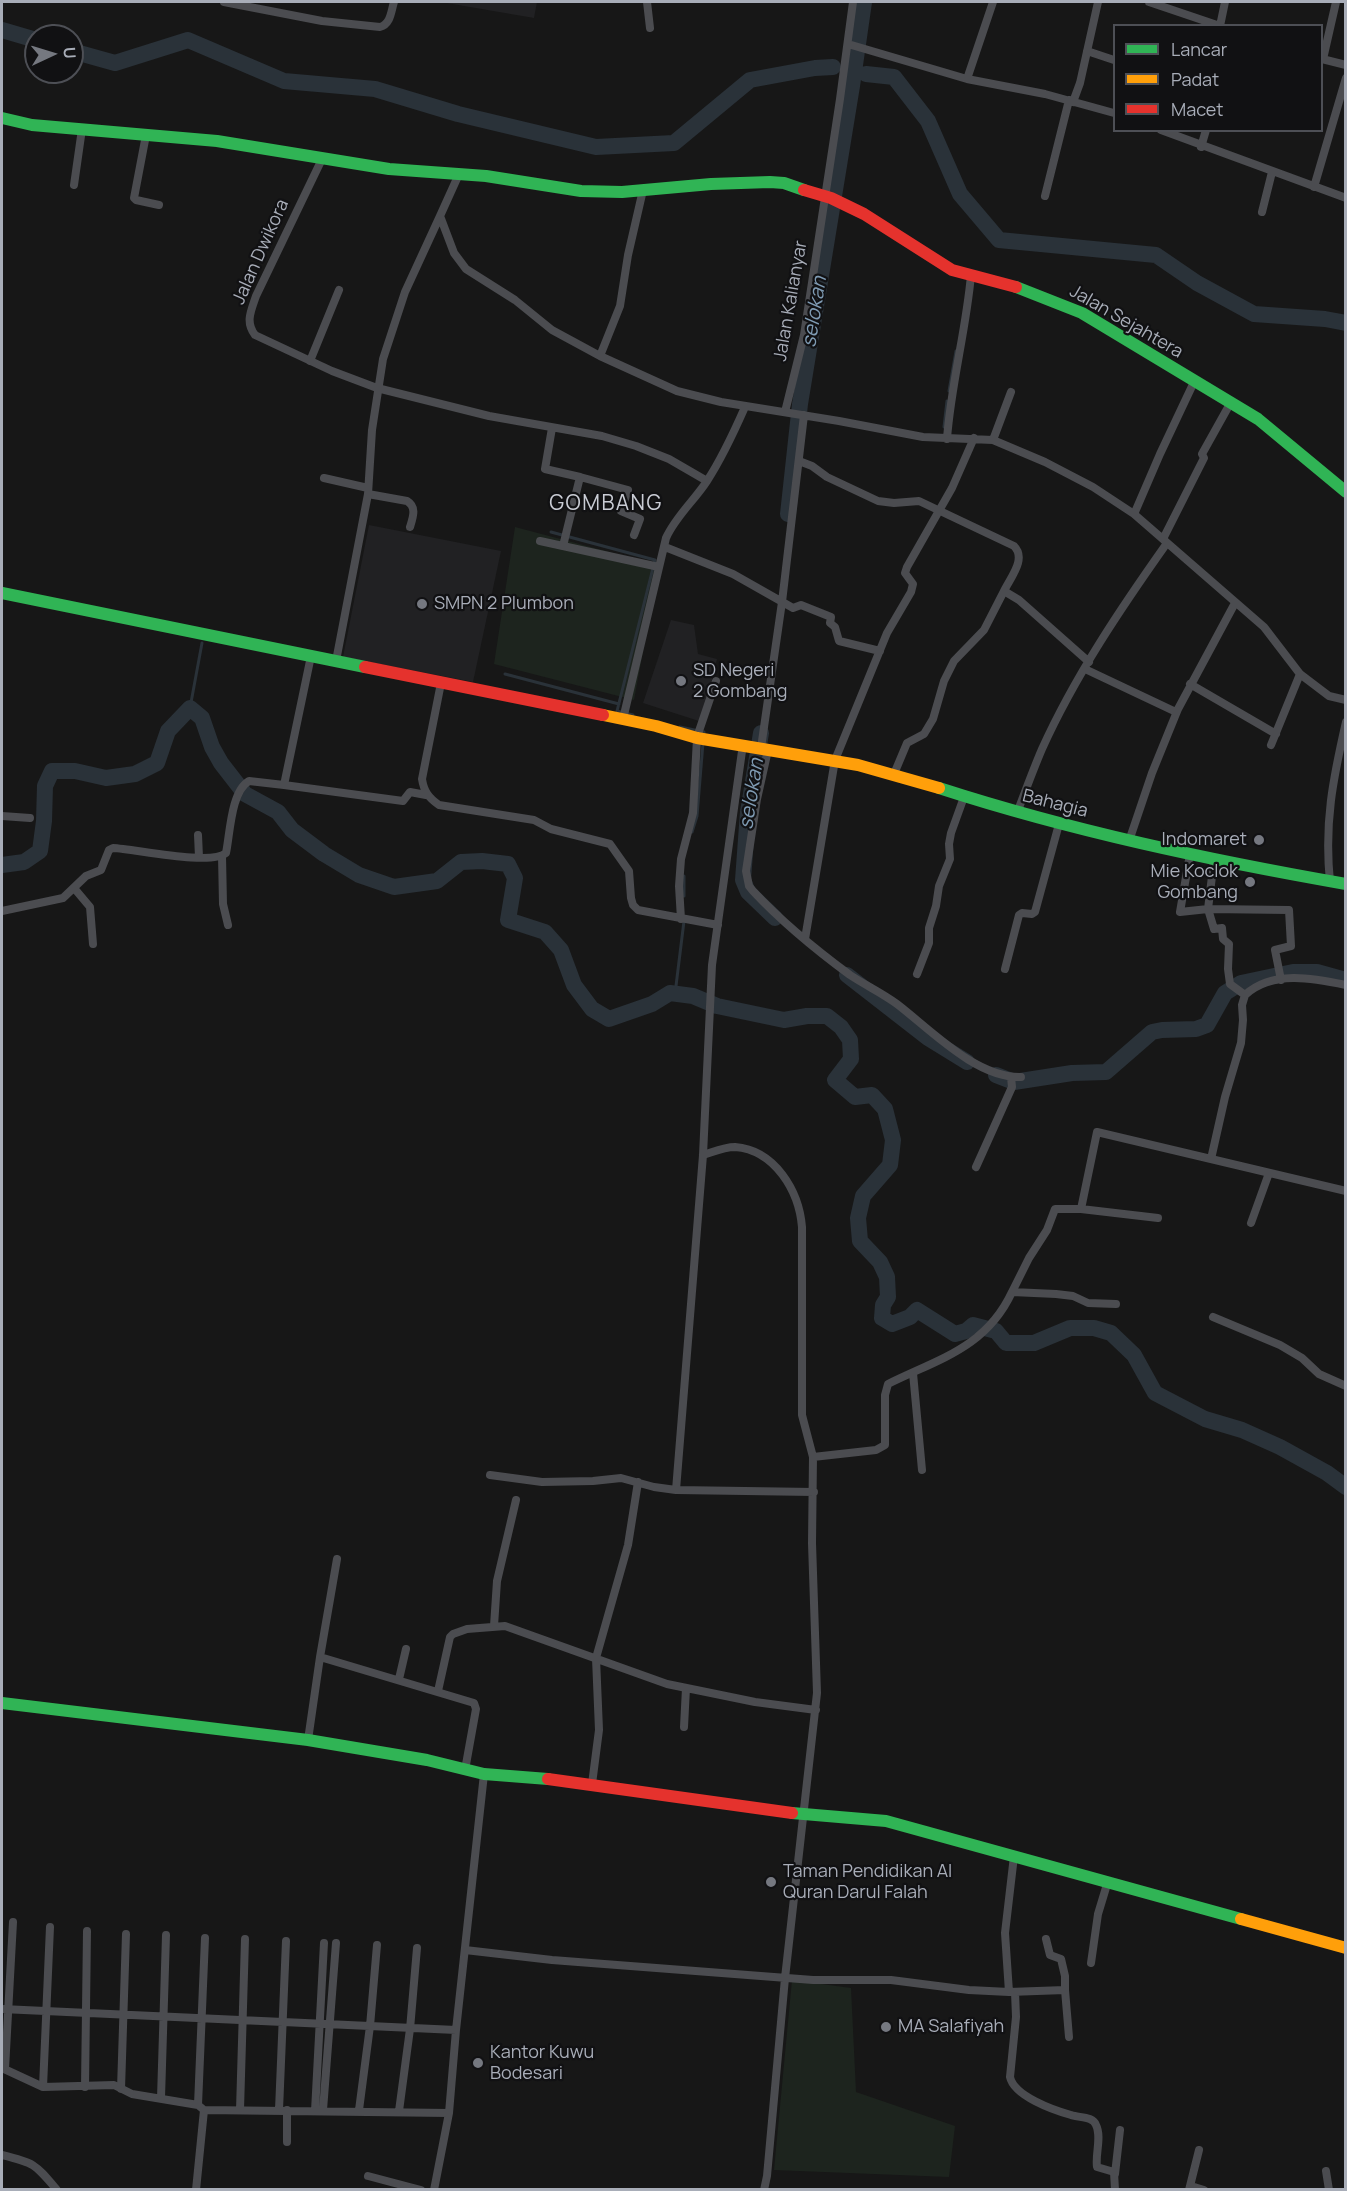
<!DOCTYPE html>
<html>
<head>
<meta charset="utf-8">
<style>
  body { margin:0 }
  #map { position:relative; width:1347px; height:2191px; overflow:hidden; background:#171717; font-family:Manrope,sans-serif }
  canvas { display:block }
  .frame { position:absolute; inset:0; border:3px solid #a8adb8; pointer-events:none }
  .legend { position:absolute; left:1113px; top:24px; width:210px; height:108px; box-sizing:border-box; background:#111113; border:2px solid #4d4f55; margin:0; padding:8px 10px; list-style:none; font-size:18px; color:#a8adb8 }
  .legend li { display:flex; align-items:center; gap:12px; height:30px }
  .legend b { width:30px; border:2px solid #4d4f55 }
  .north { position:absolute; left:24px; top:24px; width:60px; height:60px; box-sizing:border-box; background:#111113; border:2px solid #4d4f55; border-radius:50%; rotate:86deg; font-size:16px; font-weight:700; line-height:24px; text-align:center; color:#a8adb8 }
  .north::after { content:''; display:block; margin:auto; width:21px; height:27px; background:#757880; clip-path:polygon(50% 0,100% 100%,50% 72%,0 100%) }
</style>
</head>
<body>
<div id="map">
<canvas width="1347" height="2191"></canvas>
<div class="frame"></div>
<ul class="legend">
<li><b style="height:8px;background:#30b455"></b>Lancar</li>
<li><b style="height:8px;background:#ff9f0a"></b>Padat</li>
<li><b style="height:8px;background:#e5322d"></b>Macet</li>
</ul>
<div class="north">U</div>
</div>
<script>
const context = document.querySelector('canvas').getContext('2d');
context.lineJoin = 'round';
function paint(path, color) { context.fillStyle = color; context.fill(path, 'evenodd'); }
function strokePath(path, color, width, dash) { context.strokeStyle = color; context.lineWidth = width; context.lineCap = dash ? 'butt' : 'round'; context.setLineDash(dash || []); context.stroke(path); }
function drawText(font, color, halo, rows, align = 'center') {
  context.font = font + ' Manrope,sans-serif'; context.lineWidth = 4.5; context.setLineDash([]); context.textBaseline = 'middle'; context.strokeStyle = halo; context.fillStyle = color; for (const [text, x, y, turn = 0] of rows) {
    context.save(); context.translate(x, y); context.rotate((+turn || 0) * Math.PI / 180); context.textAlign = isNaN(turn) ? turn : align; if (halo) context.strokeText(text, 0, 0); context.fillText(text, 0, 0); context.restore();
  }
}
paint(new Path2D(`
  M441,2H537L534,18Z
  M369,525L501,551L473,682L343,657Z
  M671,620L694,625L698,654L717,659L702,722L643,703Z`), '#212123');
paint(new Path2D(`
  M515,527L659,565L634,700L494,664Z
  M792,1980L851,1988L856,2092L955,2126L949,2177L774,2170Z`), '#1d241e');
strokePath(new Path2D(`
  M949,391L956,351
  M944,427L947,401
  M551,532L655,560L617,711L633,715
  M505,674L619,704
  M190,708L202,643
  M680,727L704,732V736
  M692,832L697,816L703,743
  M684,896V876
  M675,994L684,921`), '#2a3239', 3);
strokePath(new Path2D(`
  M2,30L36,40
  M72,51L115,63L188,40L284,81L375,89L458,114L596,147L674,143L750,80L815,68L833,67
  M866,74L894,77L928,121L960,194L999,240L1156,255L1197,283L1254,314L1325,319L1346,323
  M788,514L800,404L852,86L864,2
  M761,733L748,812L743,880L748,892L775,918
  M2,865L24,862L40,851L44,821L45,786L52,771H75L106,778L135,774L157,763L168,731L190,708L202,718L212,747L221,763L245,794L278,812L292,830L324,854L359,875L394,887L437,881L461,862L482,861L508,864L515,878L508,920L545,932L561,950L574,985L592,1009L609,1019L652,1004L670,993L693,996L717,1006L784,1020L807,1016H827L841,1027L850,1040L851,1059L835,1080L855,1097L872,1095L885,1109L893,1140L890,1165L863,1196L858,1218L860,1241L880,1262L887,1277L888,1297L883,1305L882,1318L892,1324L910,1317L917,1310L955,1334L966,1331L973,1325L996,1331L1006,1343H1034L1070,1328H1094L1111,1333L1134,1355L1155,1393L1205,1419L1242,1430L1280,1447L1327,1473L1346,1487
  M847,975L928,1038L967,1062
  M996,1075L1014,1082L1072,1073L1106,1072L1152,1032L1162,1030L1196,1029L1207,1025L1225,993L1241,983L1293,972H1317L1346,980`), '#2a3239', 16);
strokePath(new Path2D(`
  M224,2L322,21L380,27C391,24 391,11 394,2
  M647,2L650,28
  M1149,2L1220,26
  M1220,26L1225,2
  M848,44L967,79L1045,94L1114,113
  M1087,51L1114,60
  M1322,59L1346,65
  M1323,59L1336,2
  M967,79L993,2
  M1073,102L1080,83L1098,2
  M1161,130L1346,198
  M146,135L134,198L136,200L159,205
  M1201,147L1206,130
  M322,159L256,296C251,311 245,322 255,335L332,371L377,388L489,416L602,436L636,446L669,459L707,481
  M459,174L440,216L454,253L466,269L515,300L552,330L600,356L677,391L721,402L839,421L923,437L993,440L1045,462L1093,487L1134,514L1264,627L1300,674L1329,696L1346,700
  M74,185L82,129
  M1314,187L1346,78
  M1045,196L1069,100
  M1262,212L1272,172
  M600,356L620,306L628,255L643,190
  M310,361L339,290
  M785,412L804,335L840,99L853,2
  M552,428L545,469L580,477L563,546
  M947,439C951,384 966,331 971,275
  M993,440L1011,392
  M799,461L812,466L827,477L878,501L894,503L919,501L1014,546C1027,559 1010,578 1004,591L1019,600L1089,662
  M580,477L628,490L621,511L640,519L634,535
  M324,478L368,488
  M368,494L407,501C417,507 413,517 410,527
  M1135,512L1160,454L1194,382
  M1163,539L1204,458L1202,454L1231,402
  M540,541L659,567
  M665,547L733,574L793,608L801,605L831,617L830,623L835,627L839,641L880,651
  M336,661L368,494L372,430L383,359L405,292L440,216
  M1085,669L1176,712
  M441,683L422,779C424,792 429,798 439,805L534,820L551,829L610,844L629,871L631,898L633,905L638,910L718,925
  M1190,684L1276,734
  M623,719L666,538C676,516 694,501 707,481C722,458 734,432 745,407
  M697,737L716,681
  M1271,745L1300,674
  M761,748L782,602L804,415
  M768,750L757,799L746,871L749,886L753,891C782,922 816,950 850,975C865,985 882,993 897,1004C931,1030 976,1078 1021,1077
  M894,774L907,743L924,734L933,719L944,681L954,661L984,630L1004,591
  M284,785L403,801L410,792L426,795
  M1017,813C1025,792 1033,770 1042,749C1075,676 1121,608 1167,543
  M2,816L30,818
  M198,835L199,857
  M1129,841L1152,773L1178,709L1235,603
  M1190,854L1180,912L1208,909L1214,929L1222,928L1223,939L1229,944L1228,969L1230,984L1245,995
  M222,856L223,904L228,925
  M1214,860L1208,909L1289,910L1291,946L1275,950L1281,980
  M1330,882C1324,823 1333,779 1346,722
  M74,888L90,907L93,944
  M2,911L63,898L86,876L101,870L109,850L113,848C135,849 211,866 226,853C230,834 231,791 249,781L284,785L311,656
  M681,919L679,886L681,859L693,813L697,738
  M805,939L835,760L887,633L911,592L913,584L905,573L907,567L952,488L974,438
  M1005,969L1019,915L1022,913L1032,914L1035,912L1059,824
  M917,974L929,943V928L936,906L939,886L950,859L949,844L951,833L964,797
  M703,1155C713,1152 724,1147 735,1147C775,1150 799,1191 802,1227V1415L813,1457L812,1543L817,1693L785,1978L767,2176L764,2190
  M1211,1159L1225,1097L1241,1043L1243,1020L1242,1005L1245,995C1272,970 1313,978 1346,985
  M976,1167L1012,1087L1011,1077
  M1081,1209L1097,1132L1346,1191
  M1251,1223L1269,1173
  M1012,1292L1029,1258L1047,1230L1055,1209H1081L1158,1218
  M1213,1317L1280,1345L1302,1358L1319,1374L1346,1386
  M913,1373L922,1470
  M813,1457L876,1450L885,1445V1395L888,1384C938,1359 986,1348 1012,1292L1056,1294L1073,1296L1088,1303L1116,1304
  M490,1475L542,1482L593,1481L621,1478L654,1487L676,1490L814,1492
  M676,1490L703,1155L712,965L743,744
  M494,1626L497,1581L516,1500
  M320,1657L337,1559
  M399,1679L406,1649
  M438,1691L450,1637L453,1634L467,1629L505,1626L667,1684L755,1702L816,1710
  M684,1727L686,1688
  M308,1740L320,1657L474,1703L476,1709L465,1770
  M592,1784L599,1730L596,1658L628,1545L638,1482
  M465,1950L552,1960L813,1980H891L969,1990L1009,1992L1065,1990V1976L1061,1959L1050,1955L1046,1939
  M1091,1963L1098,1914L1108,1881
  M1065,1990L1069,2037
  M1009,1992L1005,1933L1014,1856
  M1015,1992L1016,2017L1010,2077C1014,2096 1053,2110 1071,2115C1079,2118 1093,2116 1096,2125C1102,2137 1095,2154 1097,2167L1114,2172L1115,2190
  M2,2009L456,2030
  M2,2068L43,2087L114,2085L132,2094L198,2105L204,2110L449,2113
  M5,2069L13,1922
  M43,2087L50,1927
  M85,2087L87,1931
  M121,2089L126,1934
  M161,2098L166,1935
  M198,2105L205,1938
  M240,2110L245,1939
  M279,2110L286,1941
  M287,2110V2142
  M323,2110L336,1943
  M359,2110L370,2026L377,1945
  M315,2111L324,1943
  M399,2111L410,2029L417,1948
  M2,2155C35,2163 35,2164 57,2190
  M1326,2171L1329,2190
  M1115,2174L1120,2130
  M368,2176L421,2190
  M1191,2186L1204,2190
  M196,2190L204,2110
  M434,2190L449,2113L456,2030L484,1774
  M1189,2190L1199,2150`), '#4b4c50', 8);
strokePath(new Path2D(`
  M2,118L32,125L217,141L389,169L486,176L581,191L622,192L711,184L770,182L784,183L804,190
  M1016,287L1082,313L1258,419L1346,492
  M2,593L365,667
  M939,788C1072,831 1209,860 1346,884
  M2,1703L308,1740L427,1760L484,1774L548,1779
  M792,1813L886,1821L1241,1919`), '#30b455', 12);
strokePath(new Path2D(`
  M603,715L656,726L697,738L858,765L939,788
  M1241,1919L1346,1948`), '#ff9f0a', 12);
strokePath(new Path2D(`
  M804,190L831,198L864,214L952,270L1016,287
  M365,667L603,715
  M548,1779L792,1813`), '#e5322d', 12);
for (const [x, y, r, color] of [
  [422,604,6,"#757880"],
  [681,681,6,"#757880"],
  [1259,840,6,"#757880"],
  [1250,882,6,"#757880"],
  [771,1882,6,"#757880"],
  [886,2027,6,"#757880"],
  [478,2063,6,"#757880"]
]) { const dot = new Path2D(); dot.arc(x, y, r, 0, 2 * Math.PI); context.fillStyle = color; context.fill(dot); strokePath(dot, '#111113', 2); }
drawText('18px', '#a8adb8', '#111113', [
  ["Jalan Dwikora",261,252,-66],
  ["Jalan Kalianyar",791,301,-80],
  ["Jalan Sejahtera",1126,322,30],
  ["Bahagia",1055,804,14]
]);
drawText('18px', '#a8adb8', '#111113', [
  ["SMPN 2 Plumbon",434,604],
  ["SD Negeri",693,671],
  ["2 Gombang",693,692],
  ["Indomaret",1247,840,"right"],
  ["Mie Koclok",1238,872,"right"],
  ["Gombang",1238,893,"right"],
  ["Taman Pendidikan Al",783,1872],
  ["Quran Darul Falah",783,1893],
  ["MA Salafiyah",898,2027],
  ["Kantor Kuwu",490,2053],
  ["Bodesari",490,2074]
], 'left');
drawText('italic 20px', '#7f9bb3', '#111113', [
  ["selokan",815,312,-81],
  ["selokan",752,794,-81]
]);
context.letterSpacing = '1.5px';
drawText('21px', '#c9ccd4', '#111113', [
  ["GOMBANG",606,504]
]);
context.letterSpacing = '0px';
</script>
</body>
</html>
